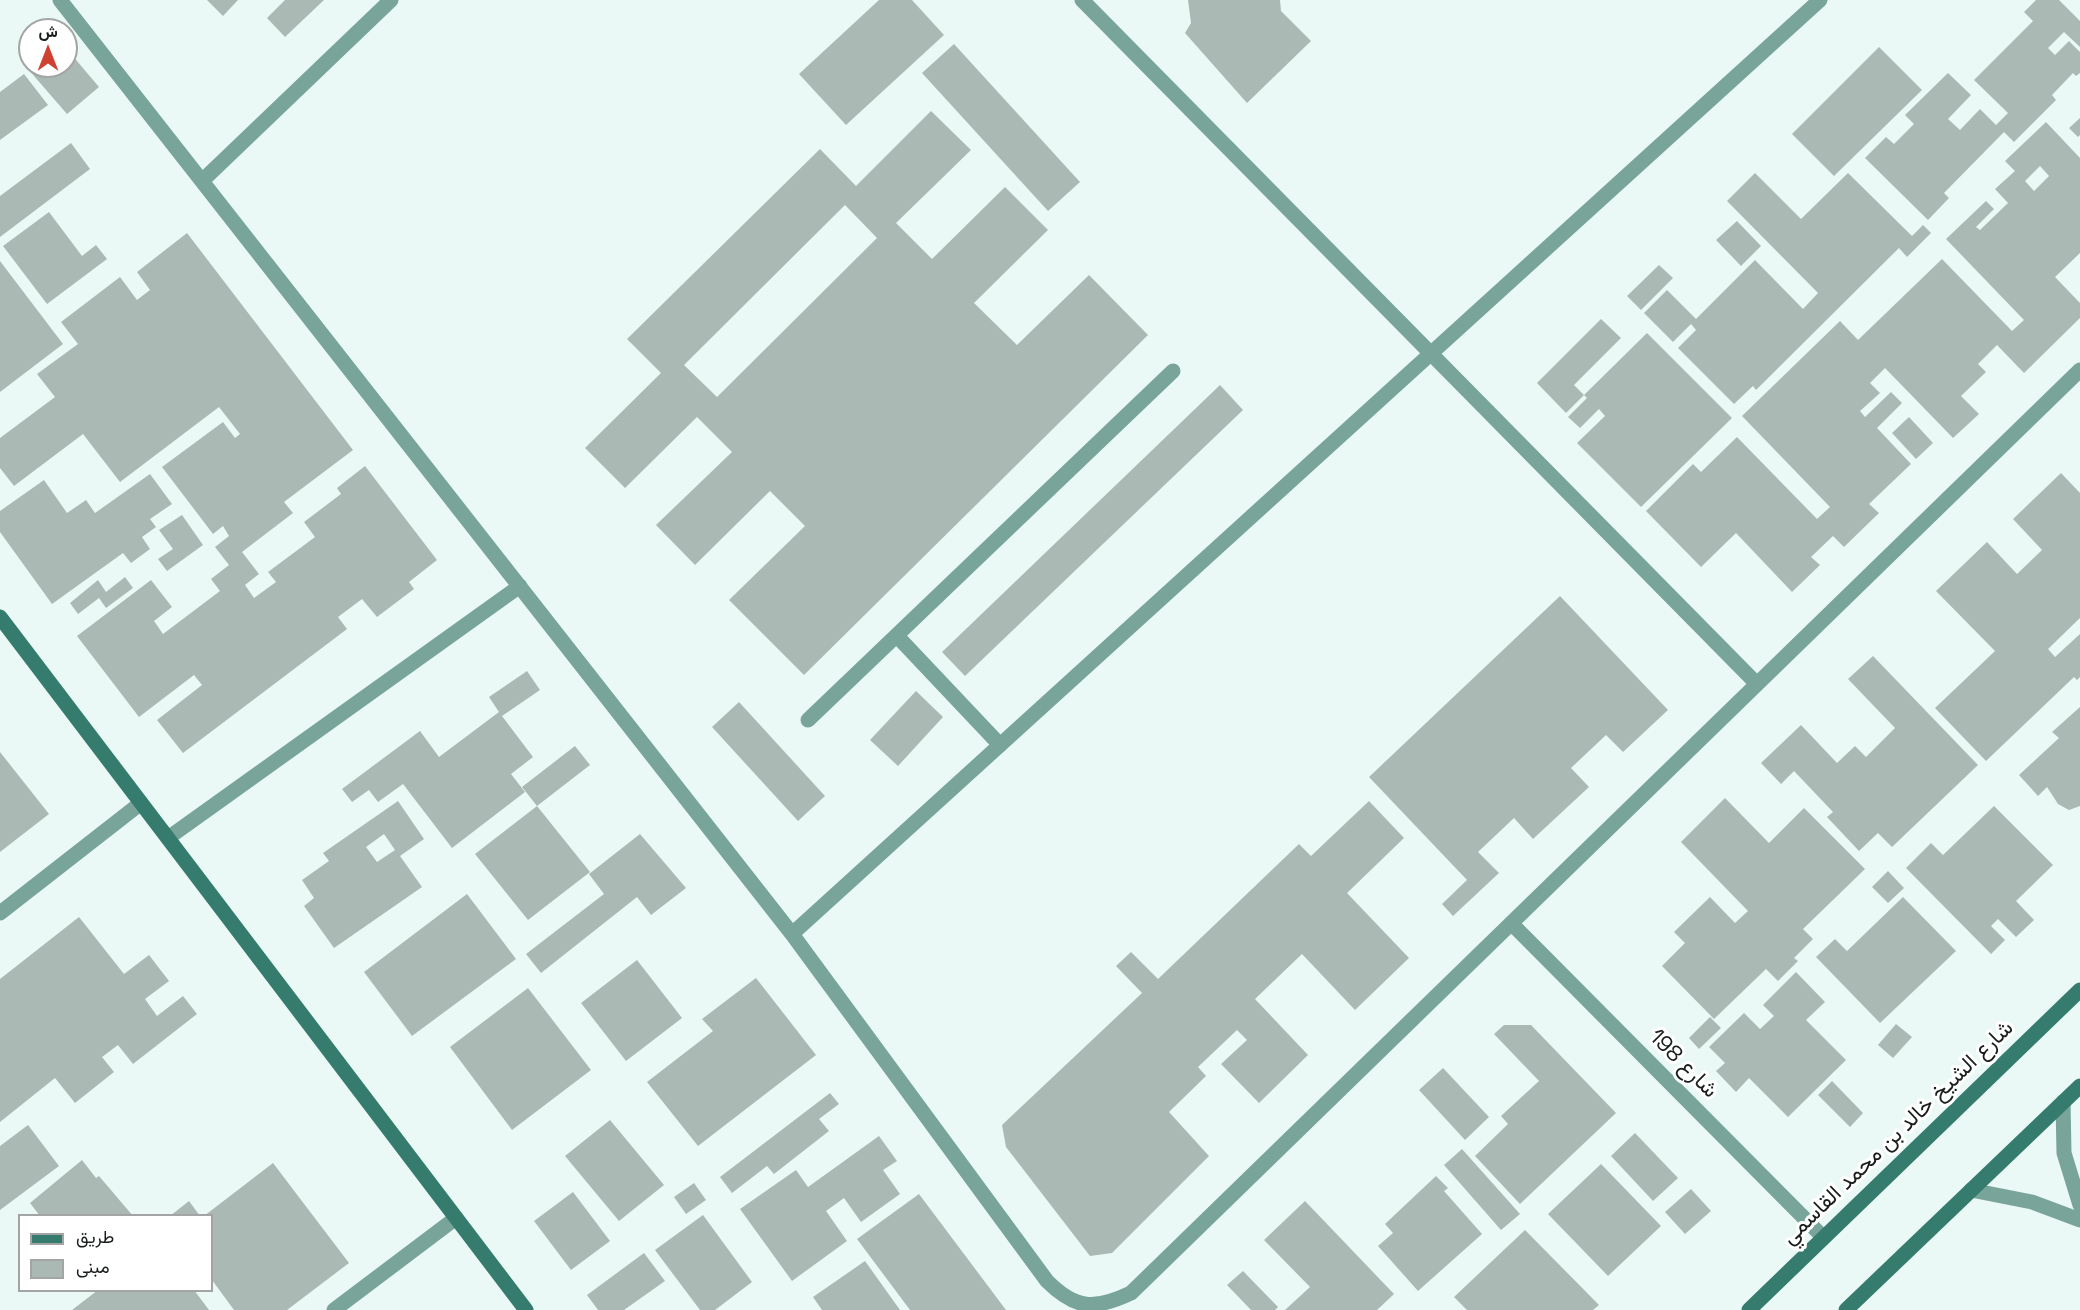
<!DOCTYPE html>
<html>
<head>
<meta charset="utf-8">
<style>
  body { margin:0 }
  #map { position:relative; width:2080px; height:1310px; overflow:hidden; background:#ebf9f6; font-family:"Space Grotesk",Vazirmatn,sans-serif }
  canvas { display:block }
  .legend { position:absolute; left:18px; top:1214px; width:195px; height:78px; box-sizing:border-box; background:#fff; border:2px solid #a3a5a5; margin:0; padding:8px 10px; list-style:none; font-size:18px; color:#191e1d }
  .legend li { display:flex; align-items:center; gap:12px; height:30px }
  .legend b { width:30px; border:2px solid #a3a5a5 }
  .north { position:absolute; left:18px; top:18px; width:60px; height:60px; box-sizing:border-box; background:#fff; border:2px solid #a3a5a5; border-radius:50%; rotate:0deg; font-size:16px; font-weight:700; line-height:24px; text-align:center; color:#191e1d }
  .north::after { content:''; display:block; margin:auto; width:21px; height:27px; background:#cf4231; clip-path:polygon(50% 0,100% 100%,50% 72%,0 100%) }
</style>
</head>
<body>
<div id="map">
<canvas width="2080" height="1310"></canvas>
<ul class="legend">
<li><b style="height:8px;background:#357c6f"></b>طريق</li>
<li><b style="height:16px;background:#abb9b5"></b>مبنى</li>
</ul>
<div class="north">ش</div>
</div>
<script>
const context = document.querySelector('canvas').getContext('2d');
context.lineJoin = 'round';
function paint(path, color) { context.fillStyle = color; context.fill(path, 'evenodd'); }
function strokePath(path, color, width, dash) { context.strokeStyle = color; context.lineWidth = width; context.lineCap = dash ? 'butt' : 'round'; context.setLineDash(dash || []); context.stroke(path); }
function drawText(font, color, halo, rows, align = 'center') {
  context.font = font + ' "Space Grotesk",Vazirmatn,sans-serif'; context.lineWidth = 6; context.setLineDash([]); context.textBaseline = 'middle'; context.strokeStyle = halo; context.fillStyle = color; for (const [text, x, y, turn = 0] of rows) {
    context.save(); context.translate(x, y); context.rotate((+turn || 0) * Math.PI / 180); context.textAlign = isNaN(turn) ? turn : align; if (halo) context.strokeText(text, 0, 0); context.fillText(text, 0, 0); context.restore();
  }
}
paint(new Path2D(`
  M207,0H238L223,16Z
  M285,0H324L285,37L267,18Z
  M879,0H912L944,35L846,125L799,74Z
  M1188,0H1280L1281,11L1311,41L1247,103L1185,33L1191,23Z
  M2036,0H2059L2080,21V47L2064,32L2048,48L2055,55L2069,41L2080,52V73L2076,76L2073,73L2052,95L2056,100L2014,142L2004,132L1944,193L1949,198L1928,220L1865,158L1886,137L1894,144L1914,124L1905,115L1948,73L1971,95L1948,119L1960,130L1980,109L1996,125L2008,113L1974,80L2033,21L2024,12Z
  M954,44L1080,182L1048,211L922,73Z
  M1879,47L1922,90L1834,176L1792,134Z
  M66,48L99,87L67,114L21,61L30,53V66H66Z
  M24,74L48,105L0,140V92Z
  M931,111L971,150L896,223L932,259L1005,187L1048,230L974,303L1017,345L1089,275L1148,335L804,675L729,600L805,526L770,491L695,565L656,525L732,452L697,417L625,488L585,448L661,373L627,339L820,149L856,186ZM845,205L877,238L717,397L684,365Z
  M2080,118V135L2078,137L2069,128Z
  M2046,122L2080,158V253L2055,277L2080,303V318L2024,373L1997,345L1978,364L1986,372L1961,396L1979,414L1953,438L1885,368L1870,383L1880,393L1860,411L1865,417L1891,392L1902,403L1877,428L1911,464L1869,504L1879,513L1844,547L1833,536L1811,557L1820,565L1792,592L1736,533L1701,567L1646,511L1693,464L1701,472L1737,437L1817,519L1830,507L1742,416L1840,321L1858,340L1942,259L2012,331L2024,320L1946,239L1986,201L1994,209L1976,227L1980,230L2008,203L1995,189L2015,171L2005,161ZM2040,166L2049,176L2034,191L2025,181Z
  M71,143L90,169L0,237V196Z
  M1755,173L1801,219L1848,173L1912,236L1923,225L1931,233L1907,257L1899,248L1756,390L1753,386L1734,404L1678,348L1696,330L1691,324L1673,342L1644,313L1667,290L1696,319L1755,260L1803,309L1818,293L1727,201Z
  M49,212L82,256L96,245L107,259L47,304L3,246Z
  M1737,221L1761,246L1741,266L1716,240Z
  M187,233L353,450L284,502L293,513L242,552L259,574L245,585L254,598L276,582L268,572L315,537L304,522L341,494L337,488L365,466L437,560L409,582L414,589L377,617L362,599L338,617L347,629L183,753L157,720L202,685L194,675L139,717L77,636L151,580L172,607L154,621L163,634L220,591L211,579L229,565L215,547L229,536L223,526L213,534L162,467L223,422L235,438L240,434L219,407L120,482L83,434L14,486L0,468V438L55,397L37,374L78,344L61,322L120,277L137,300L150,290L137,272Z
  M0,261L63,344L0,392Z
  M1659,265L1673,278L1641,310L1627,296Z
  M1601,319L1621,338L1574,385L1584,395L1647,333L1732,418L1641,507L1577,443L1605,416L1599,409L1580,428L1568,417L1587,398L1584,395L1566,413L1537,383Z
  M1220,385L1243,410L965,676L942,652Z
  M1909,417L1933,443L1916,459L1892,433Z
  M2061,473L2080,493V618L2048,649L2055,657L2080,634V677L2077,680L2074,677L1986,761L1935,708L1995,651L1936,591L1987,542L2017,574L2042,550L2013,519Z
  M150,474L172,504L150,519L156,527L142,537L150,549L131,563L123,553L52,604L0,532V511L44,480L67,513L86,500L95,513Z
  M182,515L203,545L167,571L158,559L173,549L159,530Z
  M125,577L133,588L106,608L99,598L78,614L70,603L98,580L106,592Z
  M1560,596L1668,710L1623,752L1606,735L1571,768L1589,787L1533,839L1514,818L1478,852L1499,873L1453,916L1442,904L1467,880L1369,777Z
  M1873,656L1978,765L1892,847L1878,833L1859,851L1827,817L1833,812L1794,771L1781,784L1761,763L1801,725L1837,763L1855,746L1866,757L1895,728L1848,679Z
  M527,671L540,690L502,716L533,757L511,774L525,792L452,848L403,784L378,802L369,790L352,802L342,789L420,731L439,757L499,712L489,697Z
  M916,691L943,717L898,766L870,740Z
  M739,702L825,796L798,821L712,727Z
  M2080,707V806L2069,810L2058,804L2047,787L2038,796L2019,775L2059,738L2052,732Z
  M575,746L590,765L537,806L522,787Z
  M0,752L49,814L0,852Z
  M1725,798L1769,843L1804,808L1865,869L1803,929L1813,939L1794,958L1798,961L1778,981L1766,969L1714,1019L1662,966L1685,943L1674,932L1710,897L1735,923L1748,911L1681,842Z
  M398,801L424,839L400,856L422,887L334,948L304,906L314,898L302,880L329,861L323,853ZM384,834L395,850L377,862L366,847Z
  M1369,801L1404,838L1347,893L1409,958L1355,1010L1302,954L1255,999L1308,1055L1259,1103L1221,1064L1247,1040L1237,1030L1198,1067L1206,1076L1169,1112L1209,1156L1112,1253L1090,1256L1006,1147L1002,1125L1142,993L1116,966L1131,952L1158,979L1299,844L1311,856Z
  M537,806L590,872L528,920L475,854Z
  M1994,806L2053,865L2016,901L2034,920L2016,937L1998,919L1991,926L2005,940L1991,954L1906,868L1931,843L1943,855Z
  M640,834L686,888L651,915L637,897L541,973L526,954L604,894L589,874Z
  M1888,871L1904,888L1888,903L1872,887Z
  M467,894L516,959L412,1036L364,972Z
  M1903,897L1956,951L1880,1023L1816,957L1835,939L1847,951Z
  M79,917L124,974L149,955L169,981L145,999L157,1016L183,996L197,1014L133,1064L118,1045L102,1057L114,1072L75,1103L55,1078L0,1122V979Z
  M637,960L682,1018L626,1061L581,1003Z
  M1796,972L1825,1002L1806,1020L1846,1060L1788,1117L1749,1078L1736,1092L1716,1071L1725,1063L1709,1047L1744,1013L1760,1029L1774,1016L1763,1005Z
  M756,978L816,1055L698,1146L647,1082L713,1031L702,1019Z
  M528,988L591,1070L512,1130L450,1047Z
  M1710,1017L1721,1028L1699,1049L1689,1038Z
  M1896,1024L1912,1037L1893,1058L1878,1045Z
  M1504,1025H1531L1616,1113L1520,1204L1475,1156L1508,1124L1501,1116L1539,1081L1494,1034Z
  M1443,1068L1489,1117L1465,1140L1419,1090Z
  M1832,1081L1863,1113L1850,1127L1818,1095Z
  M830,1093L839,1104L819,1119L829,1131L774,1174L767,1166L732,1193L720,1177Z
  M610,1120L664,1185L619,1221L565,1156Z
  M28,1125L59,1166L0,1210V1146Z
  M1635,1133L1678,1178L1653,1201L1611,1156Z
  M879,1136L897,1161L883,1170L900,1194L861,1222L844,1198L826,1211L847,1241L792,1281L740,1209L796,1170L808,1187Z
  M1462,1149L1520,1214L1501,1230L1444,1165Z
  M82,1160L96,1178L99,1176L133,1216H40L30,1203Z
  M273,1163L349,1263L287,1310H234L212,1280V1216H204Z
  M1601,1164L1661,1226L1608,1276L1548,1214Z
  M1436,1176L1448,1188L1444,1191L1482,1234L1418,1291L1378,1246L1393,1233L1385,1224Z
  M694,1183L706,1200L686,1214L674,1197Z
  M1691,1189L1711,1211L1685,1234L1665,1212Z
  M573,1192L610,1241L571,1270L534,1221Z
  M919,1194L1006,1310H910L857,1239Z
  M189,1201L200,1216H170Z
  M1305,1201L1394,1294L1377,1310H1285L1310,1287L1264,1240Z
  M703,1215L752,1282L715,1310H700L655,1250Z
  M1525,1230L1599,1305L1593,1310H1467L1454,1297Z
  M644,1253L665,1281L624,1310H598L587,1295Z
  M865,1261L900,1310H822L813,1297Z
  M1243,1271L1278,1307L1275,1310H1251L1227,1285Z
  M98,1290H194L209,1310H72Z`), '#abb9b5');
strokePath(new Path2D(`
  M897,636L1000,745
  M808,720L1173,371`), '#78a49a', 15);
strokePath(new Path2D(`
  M60,0L792,934L1047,1281C1076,1310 1095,1310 1131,1293L2080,370
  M1082,0L1757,684
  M202,181L391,0
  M168,838L520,586
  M0,913L141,803
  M1511,923L1823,1237
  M792,934L1820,0
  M2063,1102L2064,1153L2080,1205
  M1971,1190L2032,1202L2080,1220
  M334,1310L456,1218`), '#78a49a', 15);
strokePath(new Path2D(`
  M0,617L526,1310
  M1749,1310L2080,990
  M1846,1310L2080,1086`), '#357c6f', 15);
drawText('22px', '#191e1d', '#fff', [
  ["شارع 198",1683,1064,45],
  ["شارع الشيخ خالد بن محمد القاسمي",1898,1133,-44]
]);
</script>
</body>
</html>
